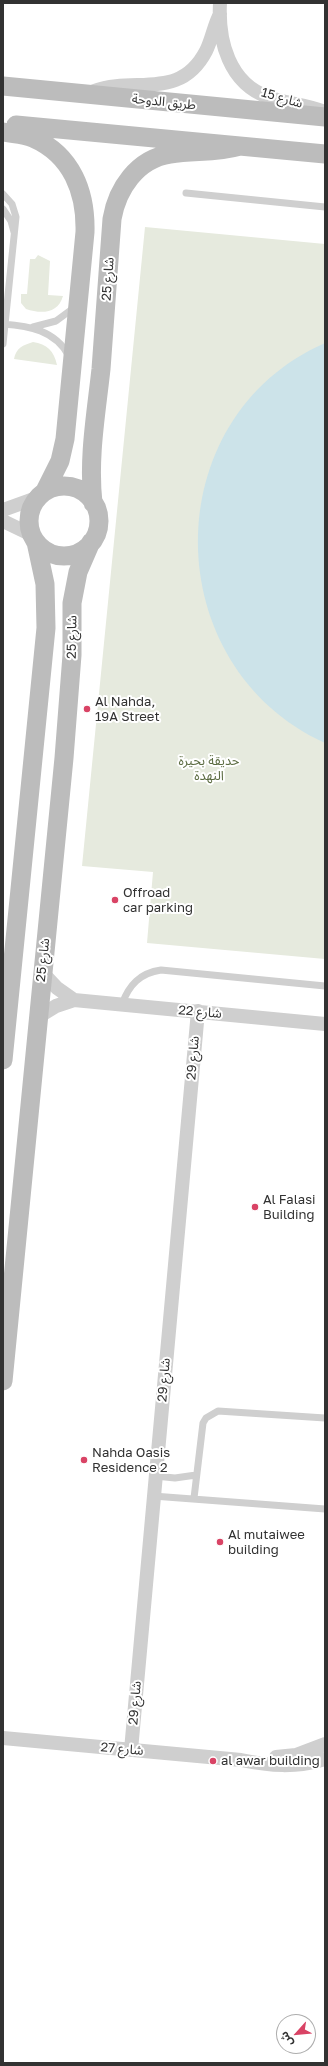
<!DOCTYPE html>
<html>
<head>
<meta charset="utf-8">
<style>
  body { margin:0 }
  #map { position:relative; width:328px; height:2066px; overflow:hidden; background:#fff; font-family:"Golos Text","Noto Sans Arabic",sans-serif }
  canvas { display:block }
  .frame { position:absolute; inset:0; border:4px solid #323232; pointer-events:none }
  .north { position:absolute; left:276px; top:2014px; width:40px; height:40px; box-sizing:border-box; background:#fff; border:1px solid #adadad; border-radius:50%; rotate:243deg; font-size:11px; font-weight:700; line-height:16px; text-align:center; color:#323232 }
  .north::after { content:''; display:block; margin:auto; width:14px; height:18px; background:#d94365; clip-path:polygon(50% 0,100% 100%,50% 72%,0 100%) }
</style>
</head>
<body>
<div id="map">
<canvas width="328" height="2066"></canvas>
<div class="frame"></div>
<div class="north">ش</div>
</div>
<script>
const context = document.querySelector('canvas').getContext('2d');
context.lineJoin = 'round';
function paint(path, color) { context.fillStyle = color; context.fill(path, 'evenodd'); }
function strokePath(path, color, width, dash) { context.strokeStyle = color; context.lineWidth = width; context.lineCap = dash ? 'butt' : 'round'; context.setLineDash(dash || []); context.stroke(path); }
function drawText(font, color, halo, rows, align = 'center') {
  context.font = font + ' "Golos Text","Noto Sans Arabic",sans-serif'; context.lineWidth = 4; context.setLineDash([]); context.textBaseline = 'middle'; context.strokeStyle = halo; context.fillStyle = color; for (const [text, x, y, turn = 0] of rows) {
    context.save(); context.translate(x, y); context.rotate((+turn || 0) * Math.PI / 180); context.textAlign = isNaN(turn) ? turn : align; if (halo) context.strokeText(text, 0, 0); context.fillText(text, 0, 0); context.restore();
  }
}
paint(new Path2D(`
  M145,227L325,244V959L147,943L153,872L82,866Z
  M38,255L50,261L48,295L63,296C58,314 41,314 26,309L21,303V294H27L30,259H35Z
  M33,342C47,344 54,351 57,365L14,359C16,348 23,345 33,342Z`), '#e6eade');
paint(new Path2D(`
  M325,343V743C157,667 154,418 325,343Z`), '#cce3e9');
strokePath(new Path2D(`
  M186,193L325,207
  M3,194L12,204L16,217L3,344
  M3,209L11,221L14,232
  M3,324C29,326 55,330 69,356
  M33,327L56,321L75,307
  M122,1004C129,985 140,973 161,970L325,986
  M155,1476L175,1478L196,1475
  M153,1496L325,1509
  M194,1498L203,1423L206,1418L218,1411L325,1418`), '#cfcfcf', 7);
strokePath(new Path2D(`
  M220,3C218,41 229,83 268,97C287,104 306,104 325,112
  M94,91C136,76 180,101 206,51C212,39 214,25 220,14
  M3,510L39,497
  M3,521L32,535
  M42,972L57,988L74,1000
  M38,1017L56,1006L74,1000L325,1024
  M3,1738L241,1760C270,1766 296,1768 325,1759
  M131,1750L198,1011
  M276,1757L296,1755L325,1744`), '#cfcfcf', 14);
strokePath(new Path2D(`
  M3,86L325,117
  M16,125L325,154
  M3,132C13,134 24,134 33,138C72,155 86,192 85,232L65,439L60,461L45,491
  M29 521a35 35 0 1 1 70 0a35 35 0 1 1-70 0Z
  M93,503C88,458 96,415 101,369C105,319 108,269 112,219C117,189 137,159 170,154C195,150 215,153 240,146
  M3,1060L46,628L45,584L36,542
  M3,1381L64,758L72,655V603L78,572L91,542`), '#bcbcbc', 19);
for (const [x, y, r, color] of [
  [87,709,4,"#d94365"],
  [115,900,4,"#d94365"],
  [255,1207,4,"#d94365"],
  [84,1460,4,"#d94365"],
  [220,1542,4,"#d94365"],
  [213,1761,4,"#d94365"]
]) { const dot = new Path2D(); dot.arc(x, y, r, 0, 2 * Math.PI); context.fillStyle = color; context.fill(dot); strokePath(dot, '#fff', 1.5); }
drawText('13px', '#323232', '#fff', [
  ["شارع 15",282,98,16],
  ["طريق الدوحة",164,102,6],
  ["شارع 25",108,279,-86],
  ["شارع 25",72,637,-89],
  ["شارع 25",43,960,-84],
  ["شارع 22",200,1012,5],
  ["شارع 29",193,1058,-85],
  ["شارع 29",164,1380,-85],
  ["شارع 29",135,1703,-85],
  ["شارع 27",122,1749,5]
]);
drawText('13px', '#323232', '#fff', [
  ["Al Nahda,",95,702],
  ["19A Street",95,717],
  ["Offroad",123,893],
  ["car parking",123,908],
  ["Al Falasi",263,1200],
  ["Building",263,1215],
  ["Nahda Oasis",92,1453],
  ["Residence 2",92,1468],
  ["Al mutaiwee",228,1535],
  ["building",228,1550],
  ["al awar building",221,1761]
], 'left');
drawText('13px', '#5b6b41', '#fff', [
  ["حديقة بحيرة",209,761],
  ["النهدة",209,776]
]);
</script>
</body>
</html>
